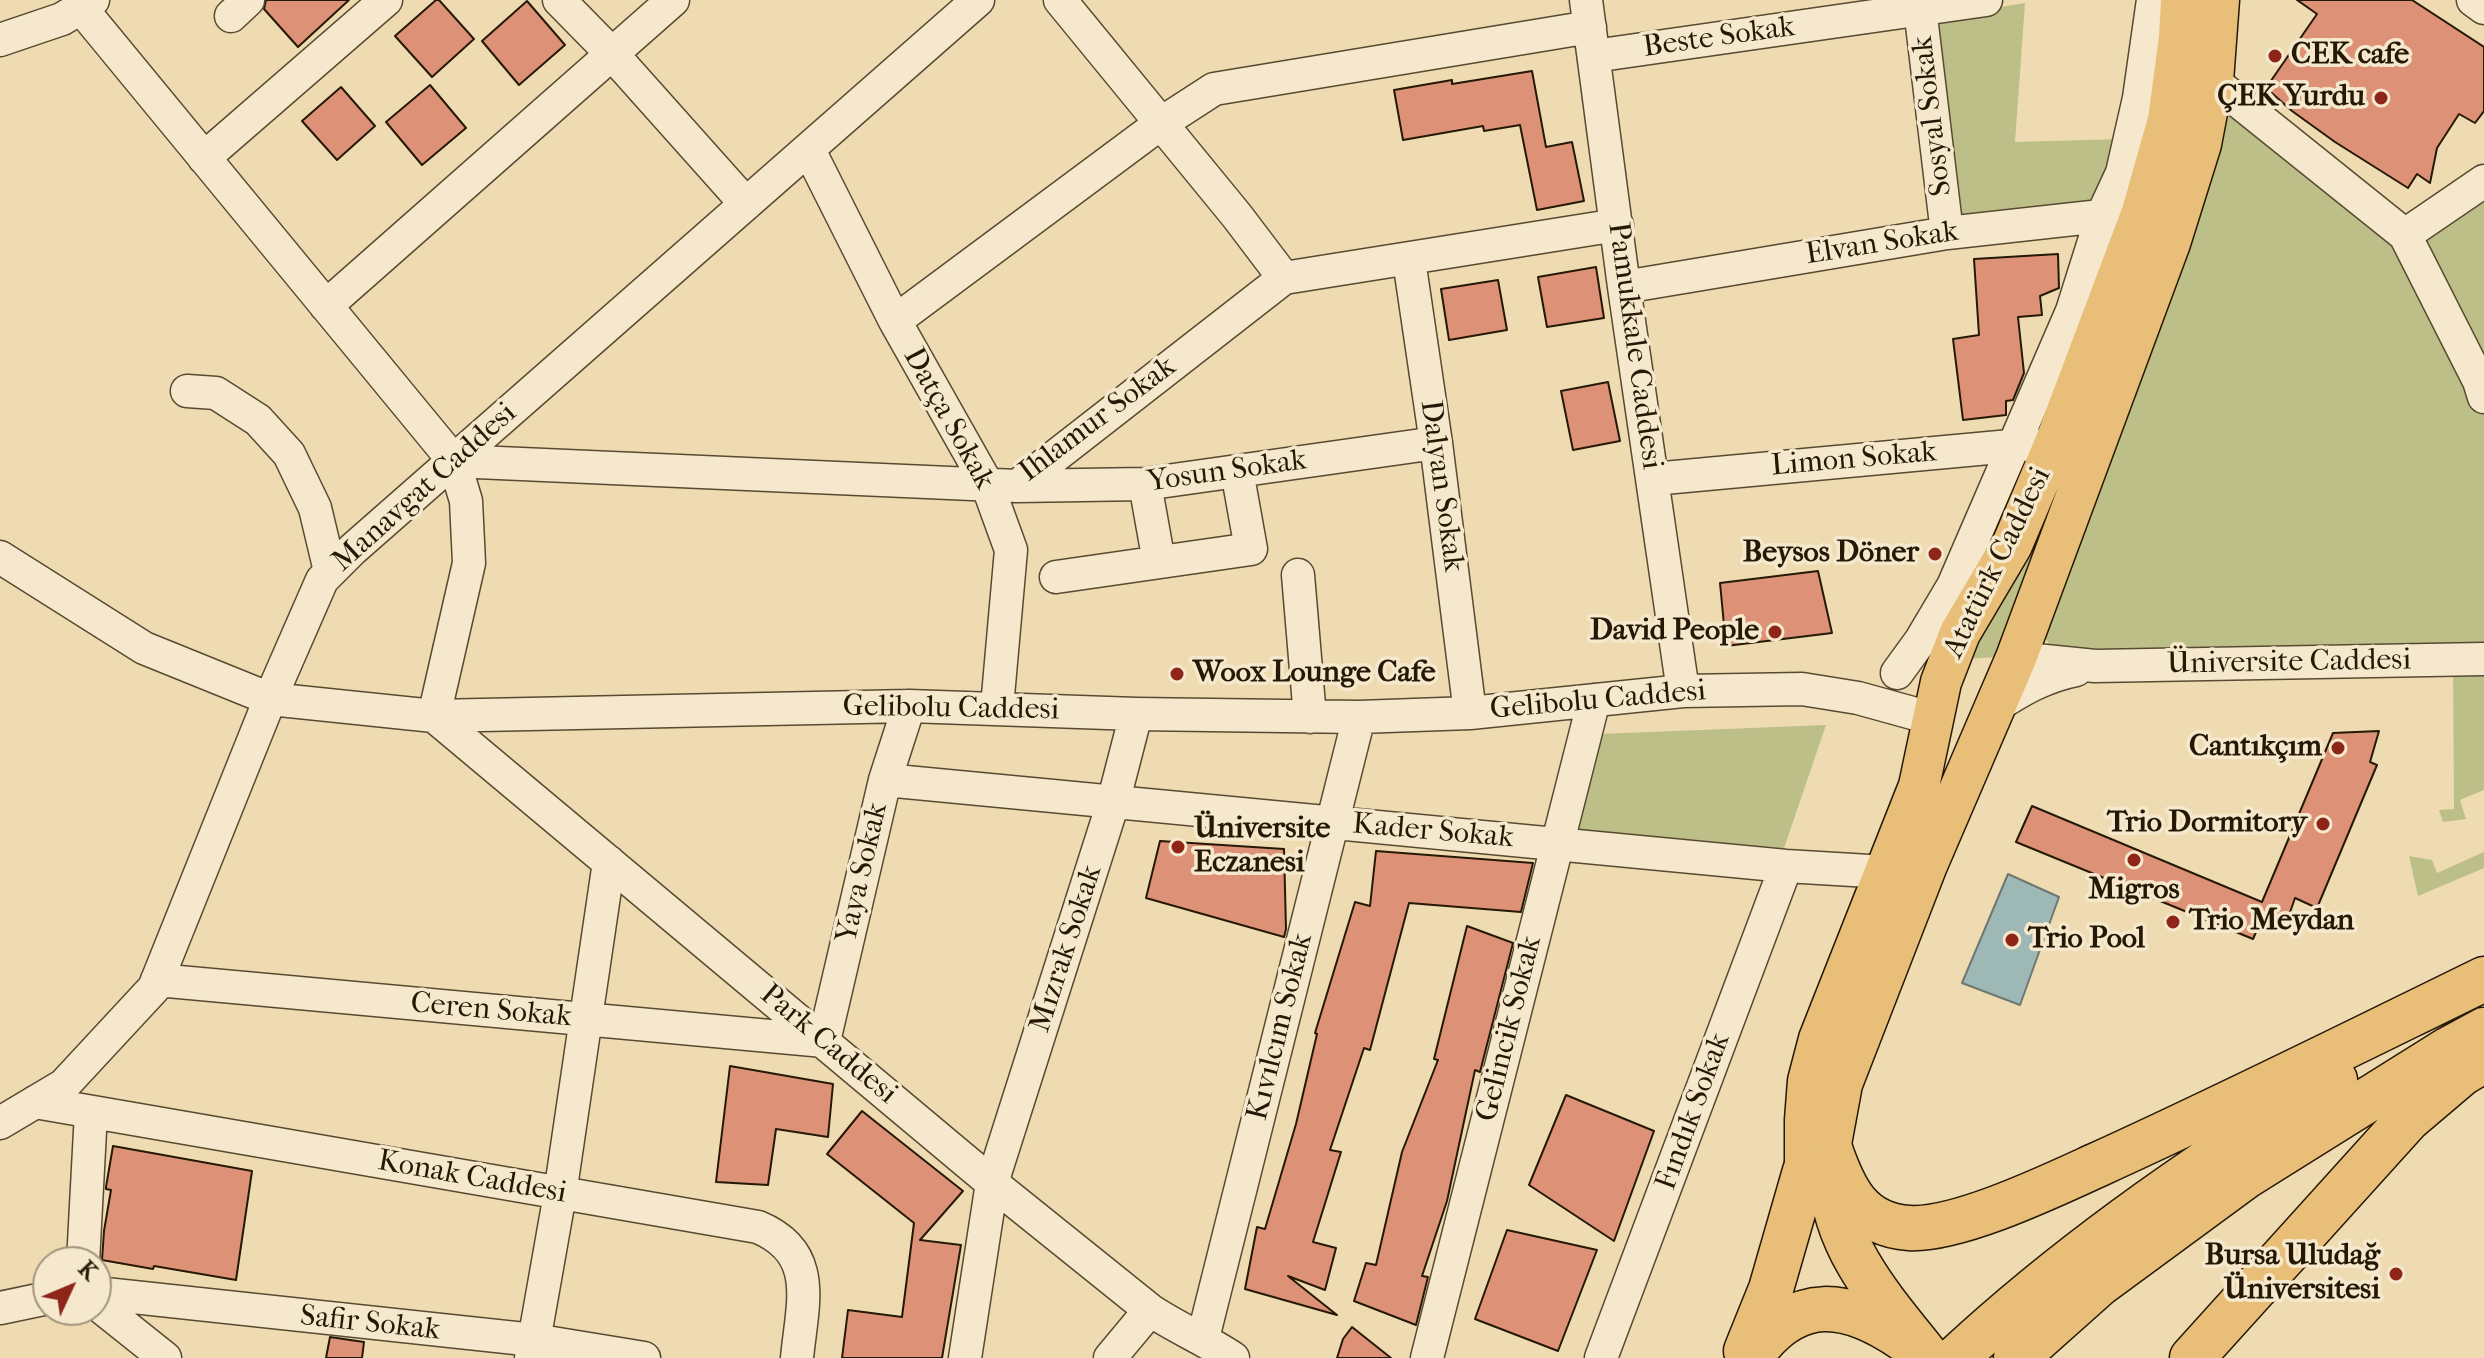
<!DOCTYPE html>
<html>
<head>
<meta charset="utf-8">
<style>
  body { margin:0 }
  #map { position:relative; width:2484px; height:1358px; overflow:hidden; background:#efdbb1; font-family:"IM FELL French Canon",serif }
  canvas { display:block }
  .north { position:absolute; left:32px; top:1246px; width:80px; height:80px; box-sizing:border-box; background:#f5e8cc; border:2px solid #a2957d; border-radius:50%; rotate:46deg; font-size:22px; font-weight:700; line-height:32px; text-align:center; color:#251906 }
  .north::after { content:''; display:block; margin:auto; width:28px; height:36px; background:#8f2418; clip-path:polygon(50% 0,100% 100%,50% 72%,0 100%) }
</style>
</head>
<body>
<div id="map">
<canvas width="2484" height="1358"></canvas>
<div class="north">K</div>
</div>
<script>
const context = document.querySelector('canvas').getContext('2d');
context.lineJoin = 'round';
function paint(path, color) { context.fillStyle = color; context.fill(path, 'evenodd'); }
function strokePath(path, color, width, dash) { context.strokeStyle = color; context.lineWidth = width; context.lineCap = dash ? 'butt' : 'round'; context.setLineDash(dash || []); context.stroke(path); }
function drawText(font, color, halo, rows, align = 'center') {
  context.font = font + ' "IM FELL French Canon",serif'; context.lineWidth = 7; context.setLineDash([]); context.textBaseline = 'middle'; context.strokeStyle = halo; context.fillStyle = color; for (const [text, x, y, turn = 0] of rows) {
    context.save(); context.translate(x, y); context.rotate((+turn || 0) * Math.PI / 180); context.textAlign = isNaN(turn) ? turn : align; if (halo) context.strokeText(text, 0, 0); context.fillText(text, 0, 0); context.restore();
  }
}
paint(new Path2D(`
  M2025,3L2015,142L2122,139L2099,201L1958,216L1934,18Z
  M2213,81L2405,235L2484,181V790L2460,800L2466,819L2443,822L2439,810L2454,809L2453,661L2056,655L2040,630L1998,657L1967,659Z
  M1826,725L1780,860L1574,832L1599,734Z
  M2484,852V868L2418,896L2409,856L2432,860L2437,873Z`), '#bdbf89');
const water = new Path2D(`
  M2008,874L2059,897L2020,1005L1962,983Z`);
paint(water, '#9eb8b6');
strokePath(water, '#6e7870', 2);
const building = new Path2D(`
  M266,0H349L298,47L264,9Z
  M436,0H439L474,39L432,77L395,36Z
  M2297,0H2412L2484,47V111L2475,123L2459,114L2437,148L2430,183L2417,174L2408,188L2335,142L2292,111L2266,88L2317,14Z
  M527,1L565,45L519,85L482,41Z
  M1532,71L1546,147L1572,142L1584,201L1537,210L1520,125L1484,131L1483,126L1403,140L1394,90L1452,80V84Z
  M430,85L466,128L422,165L386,122Z
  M341,87L375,126L337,160L302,121Z
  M2058,254L2059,288L2040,296L2042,315L2018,317L2024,373L2013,400L2006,401V415L1963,420L1953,339L1979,335L1974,259Z
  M1596,267L1604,318L1547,327L1538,277Z
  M1498,280L1507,330L1449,340L1441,289Z
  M1608,382L1620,441L1573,450L1561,391Z
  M1818,571L1832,633L1726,646L1720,583Z
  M2379,731L2370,762L2377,765L2317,908L2295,898L2287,921L2260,923L2253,939L2016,842L2032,806L2262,902L2333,733Z
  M1160,841L1284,849L1286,929L1284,937L1146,898Z
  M1376,851L1533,863L1521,912L1409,903L1370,1050L1364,1048L1330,1150L1341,1152L1313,1242L1336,1248L1325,1290L1288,1276L1337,1315L1245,1289L1257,1227L1265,1229L1296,1124L1317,1034L1315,1033L1355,902L1370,906Z
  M1467,926L1513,943L1480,1072L1475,1070L1447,1201L1422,1276L1428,1277L1416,1325L1354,1301L1366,1263L1376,1265L1402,1152L1438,1060L1434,1059Z
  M730,1066L833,1084L828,1137L776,1129L768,1185L716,1182Z
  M1566,1095L1654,1131L1614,1241L1529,1185Z
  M862,1111L963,1191L920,1240L961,1245L942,1358H842L848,1310L902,1317L914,1223L827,1154Z
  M113,1146L252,1171L236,1280L154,1266L153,1269L102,1260L104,1231L111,1190L106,1189V1187Z
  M1507,1230L1597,1250L1558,1351L1475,1319Z
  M1352,1327L1391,1358H1337L1343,1339Z
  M330,1337L364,1342L362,1358H326Z`);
paint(building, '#dd9278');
strokePath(building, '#251906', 2);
const minor = new Path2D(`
  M559,0L613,55L746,204
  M1060,0L1237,216L1284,278
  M1586,0L1624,287L1683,691
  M1919,0L1947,233
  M2473,0L2484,8
  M81,8L454,461L466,501L469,563L434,716L992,1183L1150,1310C1177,1328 1206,1340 1233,1358
  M231,16L248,0
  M0,40L62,19L93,0
  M1594,56L1986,0
  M2213,81L2405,235L2479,381L2484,397
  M809,150L895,321L987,484L1011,550L997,707
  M204,158L386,0
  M2405,235L2484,181
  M1409,260L1436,443L1470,713
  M1624,287L1947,233L2119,214
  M326,306L673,0
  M895,321L1160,124L1214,89L1590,27
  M187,391L216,393L258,420L289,454L315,508L330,571
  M454,461L1017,486L1284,278L1617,225
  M1653,479L2032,444
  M1145,484L1159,562
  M1017,486L1145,484L1436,443
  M0,557L144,648L270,699L434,716L909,706L1136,714L1359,717L1470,713L1683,691L1802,689L1858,698L1934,719
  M1298,575L1310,717
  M1056,577L1251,549L1237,471
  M2016,658L2095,666L2484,659
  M1897,673L1921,640L1953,586L2072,311L2102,216L2122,173L2139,98L2153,0
  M1995,707C2021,690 2045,676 2076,670
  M885,780L1786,866L1886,872
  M157,980L824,1041L885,780L909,706
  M35,1102L758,1227C820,1253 802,1304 797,1358
  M0,1123L64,1085L154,988L270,699L322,580L353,549L978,0
  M83,1262L91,1112
  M96,1293L534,1340L644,1358
  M96,1303L165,1358
  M0,1308L48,1298
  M1203,1338L1359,717
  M531,1358L560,1194L609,862
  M965,1358L992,1183L1113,803L1136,714
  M1110,1358L1150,1310
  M1427,1358L1594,700
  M1601,1358L1786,866`);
const major = new Path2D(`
  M1830,1149L1842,1084L1927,865L2016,658L2170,243L2201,144L2213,81L2219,0
  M1805,1171V1120L1808,1081L1819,1039L1919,786L1941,682L1960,633L2012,545L2055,443L2142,212L2168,120L2179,38L2181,0`);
const highway = new Path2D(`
  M1830,1149C1844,1190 1860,1225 1909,1228C1957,1231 2051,1186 2097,1165C2227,1106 2355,1042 2484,979
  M1831,1177C1834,1248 1885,1303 1926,1355
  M1746,1351L1771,1289L1805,1171
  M1750,1358C1796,1291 1848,1300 1908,1342
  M1956,1358C2071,1251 2201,1161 2335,1080
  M2016,1358L2099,1284L2246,1176L2449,1049L2484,1030
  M2192,1358L2408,1119L2461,1074L2484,1060`);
strokePath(minor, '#584a31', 35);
strokePath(major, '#251906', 43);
strokePath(highway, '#251906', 47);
strokePath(minor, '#f5e8cc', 32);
strokePath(major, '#e8be78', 40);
strokePath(highway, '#e8be78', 44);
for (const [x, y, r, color] of [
  [2275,56,8,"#8f2418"],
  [2381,98,8,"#8f2418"],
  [1935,554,8,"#8f2418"],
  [1775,632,8,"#8f2418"],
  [1177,674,8,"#8f2418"],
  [2338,748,8,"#8f2418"],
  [2323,824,8,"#8f2418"],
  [1178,847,8,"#8f2418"],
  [2134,860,8,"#8f2418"],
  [2173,922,8,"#8f2418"],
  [2012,940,8,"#8f2418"],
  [2396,1274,8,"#8f2418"]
]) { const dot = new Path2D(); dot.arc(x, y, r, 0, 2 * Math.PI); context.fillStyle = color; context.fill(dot); strokePath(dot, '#f5e8cc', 3); }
drawText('30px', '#251906', '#f5e8cc', [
  ["Beste Sokak",1719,38,-8],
  ["Sosyal Sokak",1933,116,-97],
  ["Elvan Sokak",1882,244,-9],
  ["Pamukkale Caddesi",1634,346,82],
  ["Datça Sokak",948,419,61],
  ["Ihlamur Sokak",1098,420,-37],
  ["Limon Sokak",1854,460,-5],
  ["Yosun Sokak",1227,472,-8],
  ["Dalyan Sokak",1441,486,82],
  ["Manavgat Caddesi",425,488,-42],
  ["Atatürk Caddesi",1998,563,-64],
  ["Üniversite Caddesi",2289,663,-1],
  ["Gelibolu Caddesi",1598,701,-5],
  ["Gelibolu Caddesi",951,709,1],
  ["Kader Sokak",1433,832,5],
  ["Yaya Sokak",863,873,-77],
  ["Mızrak Sokak",1067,949,-72],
  ["Ceren Sokak",491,1011,5],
  ["Kıvılcım Sokak",1281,1027,-76],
  ["Gelincik Sokak",1510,1029,-76],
  ["Park Caddesi",828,1045,40],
  ["Fındık Sokak",1694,1112,-70],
  ["Konak Caddesi",472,1178,10],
  ["Safir Sokak",370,1324,6]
]);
drawText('bold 30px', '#251906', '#f5e8cc', [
  ["CEK cafe",2291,56,"left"],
  ["ÇEK Yurdu",2365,98],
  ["Beysos Döner",1919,554],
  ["David People",1759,632],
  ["Woox Lounge Cafe",1193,674,"left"],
  ["Cantıkçım",2322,748],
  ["Trio Dormitory",2307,824],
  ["Üniversite",1194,830,"left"],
  ["Eczanesi",1194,864,"left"],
  ["Migros",2134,891,"center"],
  ["Trio Meydan",2189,922,"left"],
  ["Trio Pool",2028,940,"left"],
  ["Bursa Uludağ",2380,1257],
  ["Üniversitesi",2380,1291]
], 'right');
</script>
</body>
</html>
